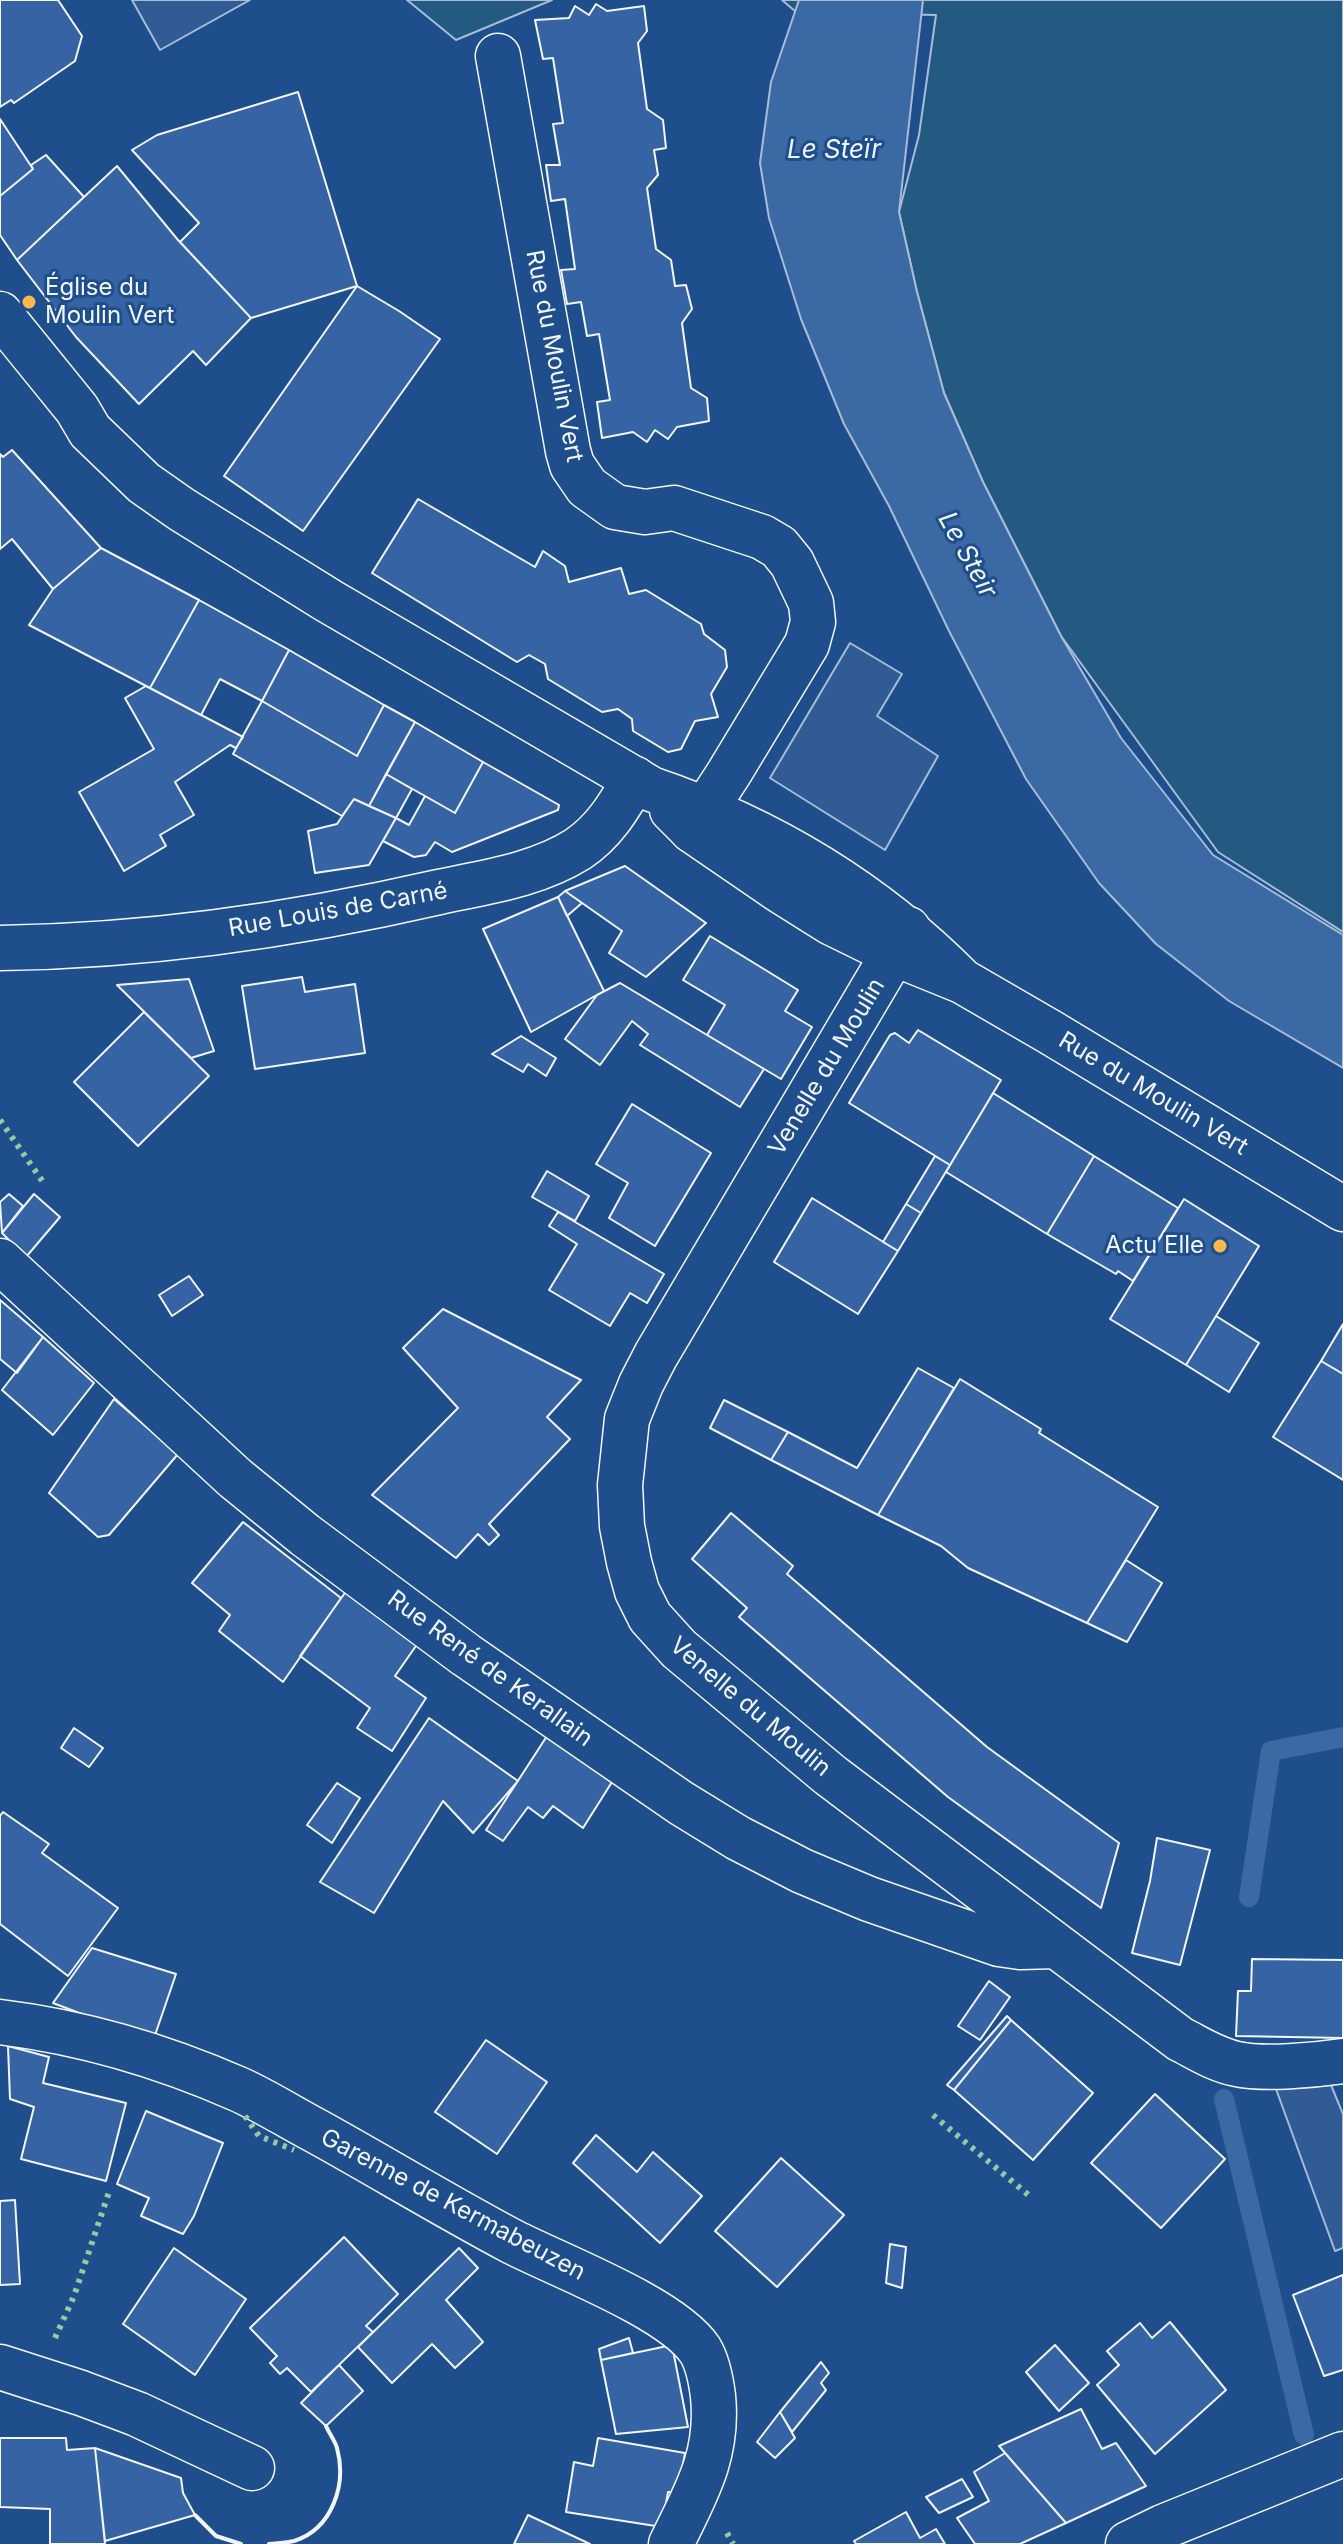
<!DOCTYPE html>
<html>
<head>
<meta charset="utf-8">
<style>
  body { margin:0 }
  canvas { display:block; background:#1f4e8c }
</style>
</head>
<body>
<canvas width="1343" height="2544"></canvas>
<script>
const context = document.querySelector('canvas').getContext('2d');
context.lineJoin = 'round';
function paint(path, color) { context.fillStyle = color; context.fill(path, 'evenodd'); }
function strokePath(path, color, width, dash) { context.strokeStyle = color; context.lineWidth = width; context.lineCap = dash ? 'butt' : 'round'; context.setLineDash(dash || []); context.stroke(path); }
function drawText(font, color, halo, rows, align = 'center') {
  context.font = font + ' Inter,sans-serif'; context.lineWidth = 6; context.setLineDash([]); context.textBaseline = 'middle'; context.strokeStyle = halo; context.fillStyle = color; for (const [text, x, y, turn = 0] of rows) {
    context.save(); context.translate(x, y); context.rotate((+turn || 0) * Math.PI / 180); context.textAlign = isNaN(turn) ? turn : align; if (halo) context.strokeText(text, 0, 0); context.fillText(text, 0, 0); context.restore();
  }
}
const green = new Path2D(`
  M407,0H552L456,40Z
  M782,0H1343V932L1218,852L1061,636L983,482L944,393L917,292L899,212L919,135L936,15L796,12Z`);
paint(green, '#245a82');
strokePath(green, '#a8bbd7', 2);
const parking = new Path2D(`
  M132,0H250L160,50Z
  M850,643L902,674L877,716L938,756L885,850L770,778Z
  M1331,2085L1343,2114V2248L1335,2251L1276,2089Z`);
paint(parking, '#305b95');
strokePath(parking, '#a8bbd7', 2);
const water = new Path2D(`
  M799,0H923L899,212L917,292L944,393L983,482L1061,636L1121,738L1213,855L1343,935V1068L1229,1001L1156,944L1099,883L1026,779L949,631L889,506L844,424L801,319L769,218L760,163L771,82Z`);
paint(water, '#3b69a3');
strokePath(water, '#a8bbd7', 2);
strokePath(new Path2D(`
  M1249,1897L1271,1751L1343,1737
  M1224,2099L1304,2435`), '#3b69a3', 20);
const building = new Path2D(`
  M0,0H58L82,36L75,61L14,103L11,100L0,107Z
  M596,4L607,11L644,6L647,31L638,43L647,109L663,120L666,148L654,150L658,175L647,188L656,249L671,260L675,286L686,285L692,309L682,323L691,388L707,398L709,421L677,427L668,439L655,430L647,442L633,432L602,438L597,402L610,400L599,334L587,336L581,302L567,304L561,270L575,269L565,199L551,201L546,165H560L553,124L563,123L553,58L543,59L535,20L569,18L575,6L589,15Z
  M298,92L357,286L251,318L180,242L199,223L132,150L157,135Z
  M0,119L33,169L0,196Z
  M46,155L84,197L17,260L0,235V196L33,169L31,165Z
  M117,166L178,240L251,318L206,365L193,351L139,404L76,337L17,260Z
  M357,286L399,311L440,339L303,531L224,476Z
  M12,450L101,548L53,589L12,539L0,549V454L3,457Z
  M418,499L535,567L543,551L565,566L569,582L621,568L629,594L646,590L701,624L704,634L725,650L727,667L711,694L718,717L695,721L681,749L668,752L633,731L632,719L618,709L602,712L548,679L545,664L529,655L517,662L372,573Z
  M101,548L199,600L150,688L29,625L53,589Z
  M199,600L289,650L262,701L220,679L201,715L150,688Z
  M289,650L384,705L357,756L262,701Z
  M146,686L243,737L236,748L230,745L175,782L194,815L160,835L166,846L124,871L79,792L154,749L125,698Z
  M262,701L357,756L384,705L415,722L369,806L354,799L342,816L233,754Z
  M415,722L483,762L455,813L386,774Z
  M483,762L559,805L558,810L452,852L435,842L426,855L414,857L383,841L396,818L409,825L425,796L455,813Z
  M386,774L412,789L396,818L369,806Z
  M354,799L396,818L369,865L315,873L308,831L337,824Z
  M625,866L706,923L646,977L609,953L622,931L565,891Z
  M565,891L582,903L567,916L558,897Z
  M558,897L604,991L531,1032L483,929Z
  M710,936L798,990L785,1011L812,1027L781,1079L707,1035L725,1005L683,980Z
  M302,977L305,992L355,984L365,1053L255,1069L242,986Z
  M189,979L214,1051L191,1058L117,985Z
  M620,983L764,1069L740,1107L640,1045L648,1034L632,1021L600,1065L565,1039L597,995Z
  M144,1012L209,1076L138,1146L74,1082Z
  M918,1030L1001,1080L950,1165L849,1103L890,1035L895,1033L909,1043Z
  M521,1036L556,1058L546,1076L528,1064L523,1072L492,1054Z
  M993,1093L1094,1156L1047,1234L946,1172Z
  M632,1104L711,1153L655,1246L609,1218L628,1183L596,1164Z
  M935,1156L950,1165L921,1213L906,1204Z
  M1094,1156L1178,1208L1133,1281L1118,1271L1116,1274L1047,1234Z
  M547,1171L589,1196L575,1221L532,1197Z
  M9,1194L23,1206L2,1233L0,1202Z
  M34,1194L60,1217L26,1257L2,1233Z
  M812,1198L898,1251L858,1314L774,1262Z
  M1184,1199L1259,1246L1186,1365L1110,1319Z
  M906,1204L921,1213L898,1251L883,1242Z
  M558,1212L664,1274L647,1303L630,1293L610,1326L549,1290L577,1244L549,1226Z
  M189,1276L203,1295L172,1316L159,1295Z
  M0,1300L43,1337L17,1373L0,1359Z
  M443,1309L581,1380L547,1417L570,1439L489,1524L499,1535L489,1545L478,1534L456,1558L372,1495L458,1408L403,1348Z
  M1216,1316L1259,1343L1229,1392L1186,1365Z
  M1343,1324V1374L1321,1361Z
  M43,1337L94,1383L53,1435L2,1390Z
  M1321,1361L1343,1374V1480L1273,1437Z
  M918,1368L954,1388L878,1515L771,1460L788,1432L857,1468Z
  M960,1379L1041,1429L1039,1433L1158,1507L1087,1623L968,1568L941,1546L878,1515Z
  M114,1399L178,1454L109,1535L98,1537L49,1493Z
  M724,1400L788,1432L771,1460L710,1428Z
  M731,1513L793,1566L787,1574L987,1747L1119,1843L1101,1908L948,1797L739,1617L747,1608L692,1559Z
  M243,1522L341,1598L283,1682L219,1631L230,1615L192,1583Z
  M1126,1560L1162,1583L1127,1642L1087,1623Z
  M347,1590L418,1643L395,1676L426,1698L392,1751L357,1728L370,1708L300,1656Z
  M429,1718L518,1781L473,1833L443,1801L374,1913L320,1882Z
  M74,1728L103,1748L89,1767L61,1748Z
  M547,1736L612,1782L583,1828L553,1806L543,1818L528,1807L503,1841L486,1830Z
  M337,1783L360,1798L332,1843L307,1825Z
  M3,1812L49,1844L42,1853L118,1908L68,1976L0,1924V1816Z
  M1157,1838L1210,1850L1180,1965L1132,1953L1150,1881Z
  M92,1948L176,1974L153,2041L53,2003Z
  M1252,1959L1343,1960V2038L1236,2036L1238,1991H1251Z
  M989,1981L1010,1997L980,2040L958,2026Z
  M1007,2016L1011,2020L954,2090L947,2085Z
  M1011,2020L1093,2093L1033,2160L954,2090Z
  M486,2040L547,2082L497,2154L435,2112Z
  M8,2046L49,2057L43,2083L126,2103L106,2181L21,2159L34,2107L10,2099Z
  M1155,2094L1225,2159L1161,2228L1091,2163Z
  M146,2111L223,2143L194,2216L183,2234L141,2216L149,2198L117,2184Z
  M596,2135L637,2172L653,2152L702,2196L660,2243L573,2163Z
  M781,2158L844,2215L777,2287L715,2231Z
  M15,2200L20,2284L0,2285V2201Z
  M344,2237L398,2294L366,2326L373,2332L311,2392L287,2368L280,2374L270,2363L277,2356L250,2328Z
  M890,2244L906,2247L902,2288L886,2283Z
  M174,2248L246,2299L195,2375L123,2324Z
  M459,2248L478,2268L446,2300L483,2342L455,2368L432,2344L392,2383L358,2347Z
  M1343,2275V2370L1324,2376L1293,2295Z
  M1170,2322L1226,2390L1155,2454L1097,2385L1119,2365L1107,2351L1140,2323L1152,2338Z
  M629,2338L633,2353L601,2360L599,2349Z
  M672,2345L688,2427L616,2434L601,2360Z
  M1055,2345L1089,2383L1059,2411L1026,2372Z
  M821,2362L829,2373L821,2383L826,2390L792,2432L780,2412Z
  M339,2365L363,2391L326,2426L301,2403Z
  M1081,2409L1102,2449L1116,2443L1146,2486L1066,2523L999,2446Z
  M780,2412L795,2438L775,2458L757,2442Z
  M0,2438H66L67,2450L95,2448L105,2544H50V2509L0,2507Z
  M598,2438L685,2453L678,2492H668L662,2527L566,2512L574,2462L593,2466Z
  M95,2448L181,2478L183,2493L195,2515L105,2541Z
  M1005,2453L1066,2523L1020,2544H975L957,2518L989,2501L974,2472Z
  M962,2479L973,2497L939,2513L926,2497Z
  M906,2512L920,2538L936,2529L945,2544H856L854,2541Z
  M528,2515L590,2544H514Z`);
paint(building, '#3563a3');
strokePath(building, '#f2f6ff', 2);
const minor = new Path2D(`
  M498,56L568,451L572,465L587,487L615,507L645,512L674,508L762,537L779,547L792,563L811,603L813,622L807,644L729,773L692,830
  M908,929L656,1355L641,1384L627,1419L620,1485L622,1526L629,1562L637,1591L650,1617L679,1649L830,1775L1180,2039C1198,2048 1216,2060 1237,2064C1264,2070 1315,2065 1343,2061
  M0,948C148,946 295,925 439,892C486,882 537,875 578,849C605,831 619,806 635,779
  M0,1261L235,1478L305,1535L466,1655L681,1803L738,1838L802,1871L869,1899L999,1944L1020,1947L1056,1946
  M0,2022C81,2032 163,2056 238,2089C265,2101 291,2118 318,2132C383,2168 447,2207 513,2242C560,2266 672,2308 700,2350C708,2363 711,2380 713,2396C719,2455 696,2493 671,2544
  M0,2367L81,2393L137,2414L252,2468
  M1128,2544L1163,2527L1343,2454`);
const major = new Path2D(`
  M0,314L77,409L90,431L144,483L181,509L329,601L651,789C769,829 874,892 962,981
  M672,810L692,830L781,891L832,923L893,953L962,981L1050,1032L1343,1209`);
strokePath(minor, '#f2f6ff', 47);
strokePath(major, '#f2f6ff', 47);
strokePath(minor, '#1f4e8c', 44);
strokePath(major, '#1f4e8c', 44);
strokePath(new Path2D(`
  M0,1120L43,1182
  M933,2115L1032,2198
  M245,2116L259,2136L294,2150
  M55,2338L74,2296L109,2192
  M727,2533L733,2544`), '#97c8a6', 6, [4, 6]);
strokePath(new Path2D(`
  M195,2515L216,2536L241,2544
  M269,2544C276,2543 286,2543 294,2541C332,2529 347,2485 337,2448C335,2441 329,2433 326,2426`), '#f2f6ff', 4);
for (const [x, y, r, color] of [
  [29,302,8,"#ffb74d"],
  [1220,1246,8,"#ffb74d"]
]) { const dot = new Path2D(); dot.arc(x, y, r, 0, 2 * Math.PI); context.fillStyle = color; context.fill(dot); strokePath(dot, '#1f4e8c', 3); }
drawText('24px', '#f2f6ff', '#1f4e8c', [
  ["Église du",45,288],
  ["Moulin Vert",45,316],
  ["Actu Elle",1204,1246,"right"]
], 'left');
drawText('24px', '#f2f6ff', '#1f4e8c', [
  ["Rue du Moulin Vert",554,356,79],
  ["Rue Louis de Carné",338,910,-10],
  ["Venelle du Moulin",827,1067,-59],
  ["Rue du Moulin Vert",1153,1094,31],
  ["Rue René de Kerallain",490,1669,36],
  ["Venelle du Moulin",750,1707,40],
  ["Garenne de Kermabeuzen",453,2205,28]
]);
drawText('italic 26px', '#f2f6ff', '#1f4e8c', [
  ["Le Steïr",834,150],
  ["Le Steir",967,555,61]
]);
</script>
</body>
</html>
